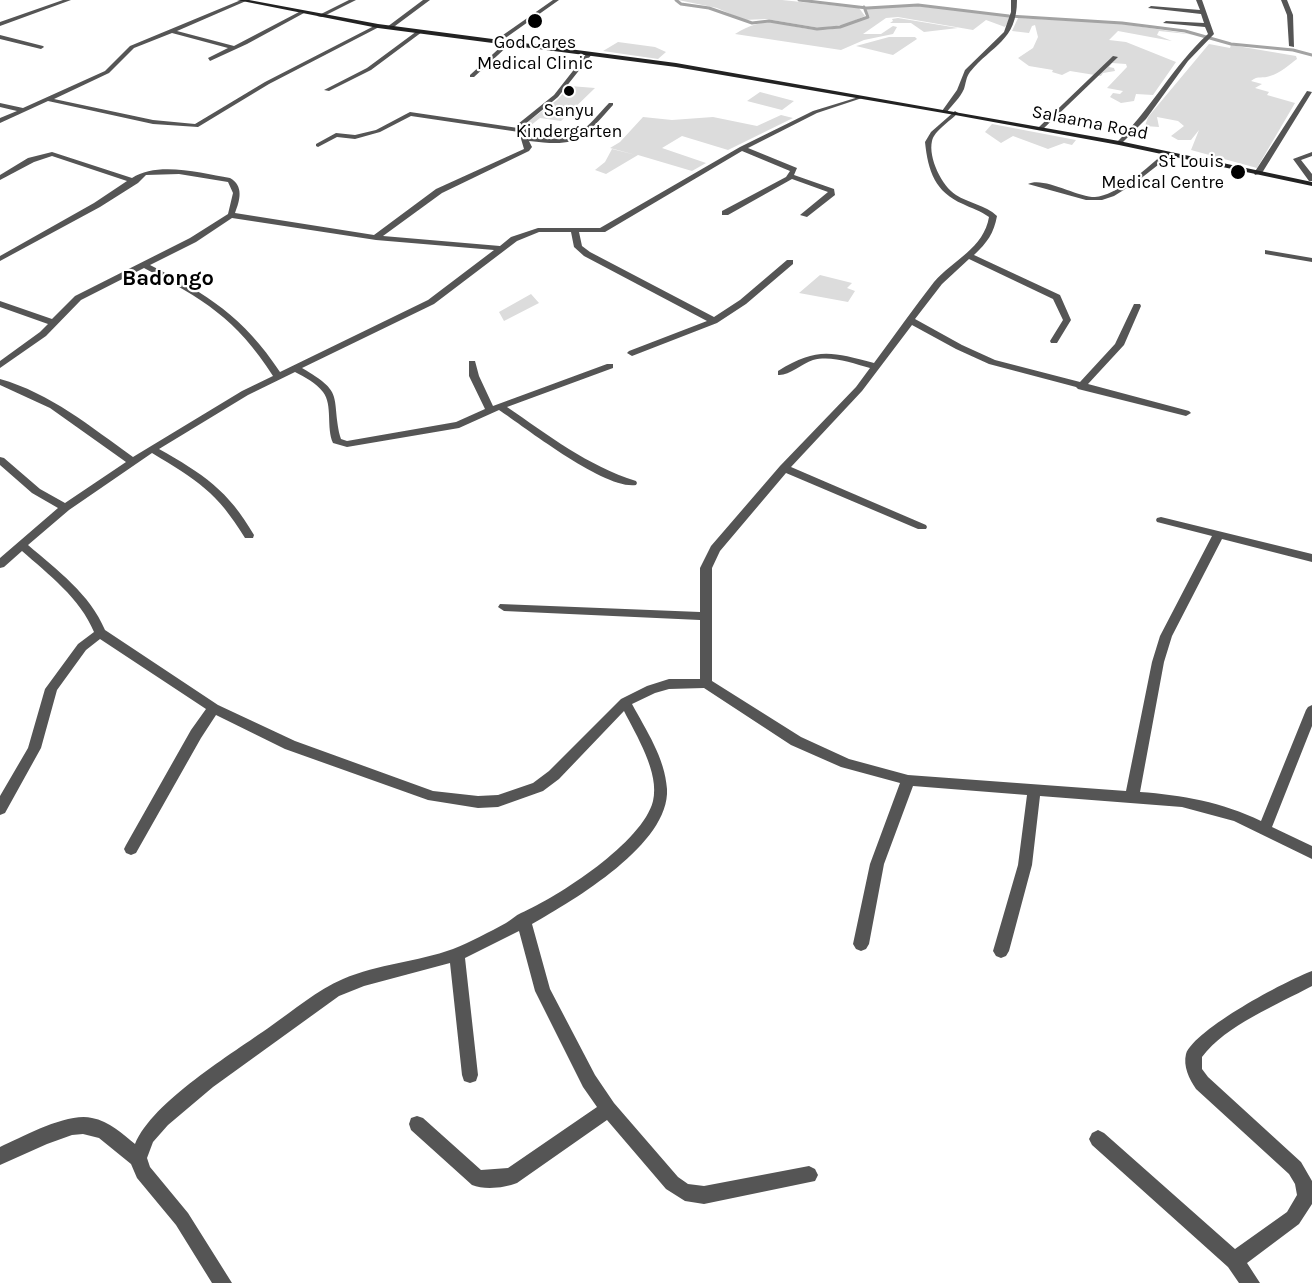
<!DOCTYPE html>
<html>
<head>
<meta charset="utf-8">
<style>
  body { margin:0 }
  canvas { display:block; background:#fff }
</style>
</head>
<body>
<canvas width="1312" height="1283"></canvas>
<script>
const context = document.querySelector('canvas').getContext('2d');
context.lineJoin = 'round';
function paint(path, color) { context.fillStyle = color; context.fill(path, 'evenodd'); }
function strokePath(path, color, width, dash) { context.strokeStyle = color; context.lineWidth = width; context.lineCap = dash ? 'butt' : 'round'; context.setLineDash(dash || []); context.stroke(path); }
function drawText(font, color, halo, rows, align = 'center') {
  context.font = font + ' Karla,sans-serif'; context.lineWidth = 4.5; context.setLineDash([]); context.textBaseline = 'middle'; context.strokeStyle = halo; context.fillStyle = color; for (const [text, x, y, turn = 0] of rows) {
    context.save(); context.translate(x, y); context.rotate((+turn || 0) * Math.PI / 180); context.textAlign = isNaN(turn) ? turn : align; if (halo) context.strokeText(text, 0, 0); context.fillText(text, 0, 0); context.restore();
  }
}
paint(new Path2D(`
  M678,0H782L859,8L865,16L844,25L820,28L766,19L744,20L717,8Z
  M897,6H918L1011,17L1005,27L986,20L973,30L898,17L886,18L863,34H881L893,26L897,27L893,34L864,40L841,50L735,34C774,11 782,29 821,30C839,30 853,23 870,17L865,9Z
  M898,18L958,28L924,32L911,23H890L893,21L892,19Z
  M1018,18L1116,23L1197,35L1159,31L1157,35L1172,41L1118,31L1109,40L1126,42L1176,62L1153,95L1136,94L1134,101L1121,103L1110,97L1113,93L1120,94L1123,91L1107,88L1127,67L1126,64L1112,63L1109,67L1114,68L1115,71L1103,73L1101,76L1070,71L1062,75L1052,72L1053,70L1029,66L1018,58L1033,48L1038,37L1035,25L1032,26L1029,33L1012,31Z
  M889,37H915L917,39L893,55L856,46Z
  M618,42L655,47L666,52L658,59L603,51Z
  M1209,44L1230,48L1231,45L1296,56L1297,59C1289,65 1280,73 1270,76C1263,79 1258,75 1251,81L1262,84L1255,88L1269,92L1267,95L1295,103L1257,168L1191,150L1199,130L1191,140H1178L1171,136L1184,126L1178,121L1157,117L1159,127L1145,126L1148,117Z
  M570,86L595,88L561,121L540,118L530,126H522L557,100Z
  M760,92L794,101L782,110L747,101Z
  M781,115L793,118L728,150L682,136L662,148L706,163L692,171L638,155L606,174L595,170L605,162L612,149L636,155L610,148L620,142L643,117L672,120L713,117L757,126Z
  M992,124L1076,140L1072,145L1064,143L1048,149L1013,136L1001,143L985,132Z
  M820,275L852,283L847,288L855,291L848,302L799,293Z
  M531,294L539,303L504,321L499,312Z`), '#dcdcdc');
strokePath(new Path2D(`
  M676,0L681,4L709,8L752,23L769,21L817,29L840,27L868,17L864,7
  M799,0L867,8L918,5L1009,16L1122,23L1185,31L1231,44L1293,50L1312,55`), '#a3a3a3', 3);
paint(new Path2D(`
  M63,0H71L0,26V22Z
  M241,0L246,1L177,31L234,46L299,12L304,13L247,44L210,61L208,58L228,48L172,33L134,48L109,73L54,99L153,120L195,124L265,82L376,25L381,26L269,84L198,127L153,124L48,101L0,123V118L17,111L0,107V103L23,108L105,71L130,46Z
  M349,0H356L322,17L317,16Z
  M423,0H430L391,29H387V27Z
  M553,0H559L497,44H493V42Z
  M1011,0H1017C1017,41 992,45 970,72C966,77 966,83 964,89C960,98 952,105 947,112H943L942,111L957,90L965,70L1004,32L1011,12Z
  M1196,0H1202L1214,34L1188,61L1146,119L1121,144H1117V142C1151,109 1173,66 1208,34L1205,27L1163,23L1166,21L1204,23L1201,14L1148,8L1151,6L1200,10Z
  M1281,0H1287L1293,15L1294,47L1289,46L1287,15Z
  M417,31L422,32L371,70L329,91L324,90L367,68Z
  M0,35L43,46L44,47L41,49L0,39Z
  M505,43L510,44L474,77H470V75Z
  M587,53L592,54L558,97L524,125L528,136C577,142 576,139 609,103H613V105C581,141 578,147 529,141L532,147L529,151L442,193L383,236L500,246L511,237L538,228H600L740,147L813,111L862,96V98L817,113L748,148L797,168L794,175L834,189L835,195L807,217L800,215L828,192L792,179L728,215H722V211L786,177L790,171L742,151L605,232H579L582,246L590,252L714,317L740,300L787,260H793V264L746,304L717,323L632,356L627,353L629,351L707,321L584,256L574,247L571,232H539L517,241L434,304L302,368C345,393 331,395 340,436L341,439L347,441L456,422L485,409L469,376V361H475L479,376L493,406L607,364H613V368L507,407C548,435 588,466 636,481L637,483L636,485C605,490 526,428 499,410L459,428L347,447L333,443C326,428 333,405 323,392C316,383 305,377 295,372L248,395L159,449C203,474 228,490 254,535L253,538H245C217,492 197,480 152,453L69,510L28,545C57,570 90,594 105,630L218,705L295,741L433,791L478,796L498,795L533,783L549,771L621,699L647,686L669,679H700V620L504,611L498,607L500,604L700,612V568L711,546L780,466L856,387L870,368C852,363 831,355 813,360C801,364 789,376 778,375V371C817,347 831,352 874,363C894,336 913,309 934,282C953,260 984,248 989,217C981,211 971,208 963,204C935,192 928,171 925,142L931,132L955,111L958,113L957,114C950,121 934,131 932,141C928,158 942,186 956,195C968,203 986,205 997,216C994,233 987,243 974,255L1060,295L1071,320L1057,343H1051L1050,341L1063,320L1053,299L969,259L942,284L915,319L962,345L995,360L1080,382L1115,344L1134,304H1140L1141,306L1124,345L1088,384L1189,411L1191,413L1186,416L1078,389L1076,387L989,364L956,349L912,325L862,391L791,467L926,525L927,527L926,529H918L786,473L720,551L712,568V681L801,737L849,759L908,775L1126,791L1152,662L1160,636L1212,536L1157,522L1156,520L1157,518L1161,517L1312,554V562L1222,539L1172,636L1164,662L1140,792C1182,795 1222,802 1261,821L1306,710L1308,707L1312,705V726L1272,827L1312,846V859L1234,821L1182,807L1040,796L1032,865L1009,951L1006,956L1001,958L996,956L993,951L1018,865L1027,795L913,786L884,864L869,944L866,949L861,951L856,949L853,944L870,864L900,783L841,767L791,745L704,688L669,689L655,693L632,704C646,730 665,758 667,789C670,844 574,900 532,924L550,989L595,1075L614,1103L678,1177L688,1184L704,1186L809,1166L815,1169L818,1175L815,1181L704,1204L685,1201L666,1189L607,1120L517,1183C505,1188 484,1190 472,1185L411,1130L409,1124L411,1118L417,1116L423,1118L481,1170L508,1168L597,1107L583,1087L535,991L519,931L465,958L478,1075L476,1081L470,1083L464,1081L462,1075L450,963L364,986L339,996L213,1087L168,1125L153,1142L147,1158L150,1167L188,1213L232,1283H212L176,1225L137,1178L131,1164L99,1138L83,1134L72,1135L47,1144L0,1165V1147C23,1137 67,1112 92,1118C109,1121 123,1134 135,1144C153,1101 232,1054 271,1026C294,1010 317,990 343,979C378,964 417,962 453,949C471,942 489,932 506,923C511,920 516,915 521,913C558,897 643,842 653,801C660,773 636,735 624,711L559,779L543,791L498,807L478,808L428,800L285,749L216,715L201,738L136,853L131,855L126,853L124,849L126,845L191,730L206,709L100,639L86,650L57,690L41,748L5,813L0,815V796L28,748L45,689L78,644L94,632C80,598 48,574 22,551L4,567L0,568V558L58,508L32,493L0,465V457L4,458L40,489L65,503L126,462L50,408L0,385V379C50,393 91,427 133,457L242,391L273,376C236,318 203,299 144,268L81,300L46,336L0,368V361L40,332L48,324L0,307V301L52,319L75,296L190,238L228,214L233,193L228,182L179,174L146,175L138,183L100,207L0,261V256L94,203L127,181L52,156L34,162L0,180V175L28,158L52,152L132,178C157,161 202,173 230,178C244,186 240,200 235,213L374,235L436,189L524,149L519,132L411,116L380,132L355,139L337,137L318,147L316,146V144L336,133L355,135L376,130L410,112L518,128V124L554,95ZM232,218L376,240L494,250L428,300L280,372C243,316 208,295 150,265L196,242Z
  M1113,56L1118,57L1043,129H1039V127Z
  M1307,91L1312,92L1262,173L1255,175L1254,173Z
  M1165,152L1172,154L1135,183L1114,196L1102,200H1086L1028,184C1043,176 1077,197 1095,197C1116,196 1150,166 1165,152Z
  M1312,152V156L1301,160L1312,174V181H1309L1293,159Z
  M1265,250L1312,258V262L1265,254Z
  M1312,971V986C1277,1005 1226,1025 1202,1057V1069L1208,1077L1301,1162L1312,1181V1204L1299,1224L1247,1263L1260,1283H1239L1228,1267L1092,1145L1089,1139L1092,1133L1098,1130L1104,1133L1235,1249L1287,1212L1297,1195L1295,1184L1289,1174L1196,1089C1189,1079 1183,1066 1186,1054C1195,1029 1285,981 1312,971Z`), '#555');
paint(new Path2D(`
  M237,0H249L378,24L676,63L1119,141L1312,182V186L1119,145L955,115L676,67L378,28Z`), '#222');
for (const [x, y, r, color] of [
  [535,21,8,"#000"],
  [569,91,6,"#000"],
  [1238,172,8,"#000"]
]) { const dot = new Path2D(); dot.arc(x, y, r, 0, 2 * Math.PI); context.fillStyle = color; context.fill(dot); strokePath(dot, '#fff', 2); }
drawText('18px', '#000', '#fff', [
  ["God Cares",535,43],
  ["Medical Clinic",535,64],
  ["Sanyu",569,111],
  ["Kindergarten",569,132],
  ["St Louis",1224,162,"right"],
  ["Medical Centre",1224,183,"right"]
]);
drawText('18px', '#000', '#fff', [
  ["Salaama Road",1090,123,11]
]);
drawText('bold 22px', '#000', '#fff', [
  ["Badongo",168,279]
]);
</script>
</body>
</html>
